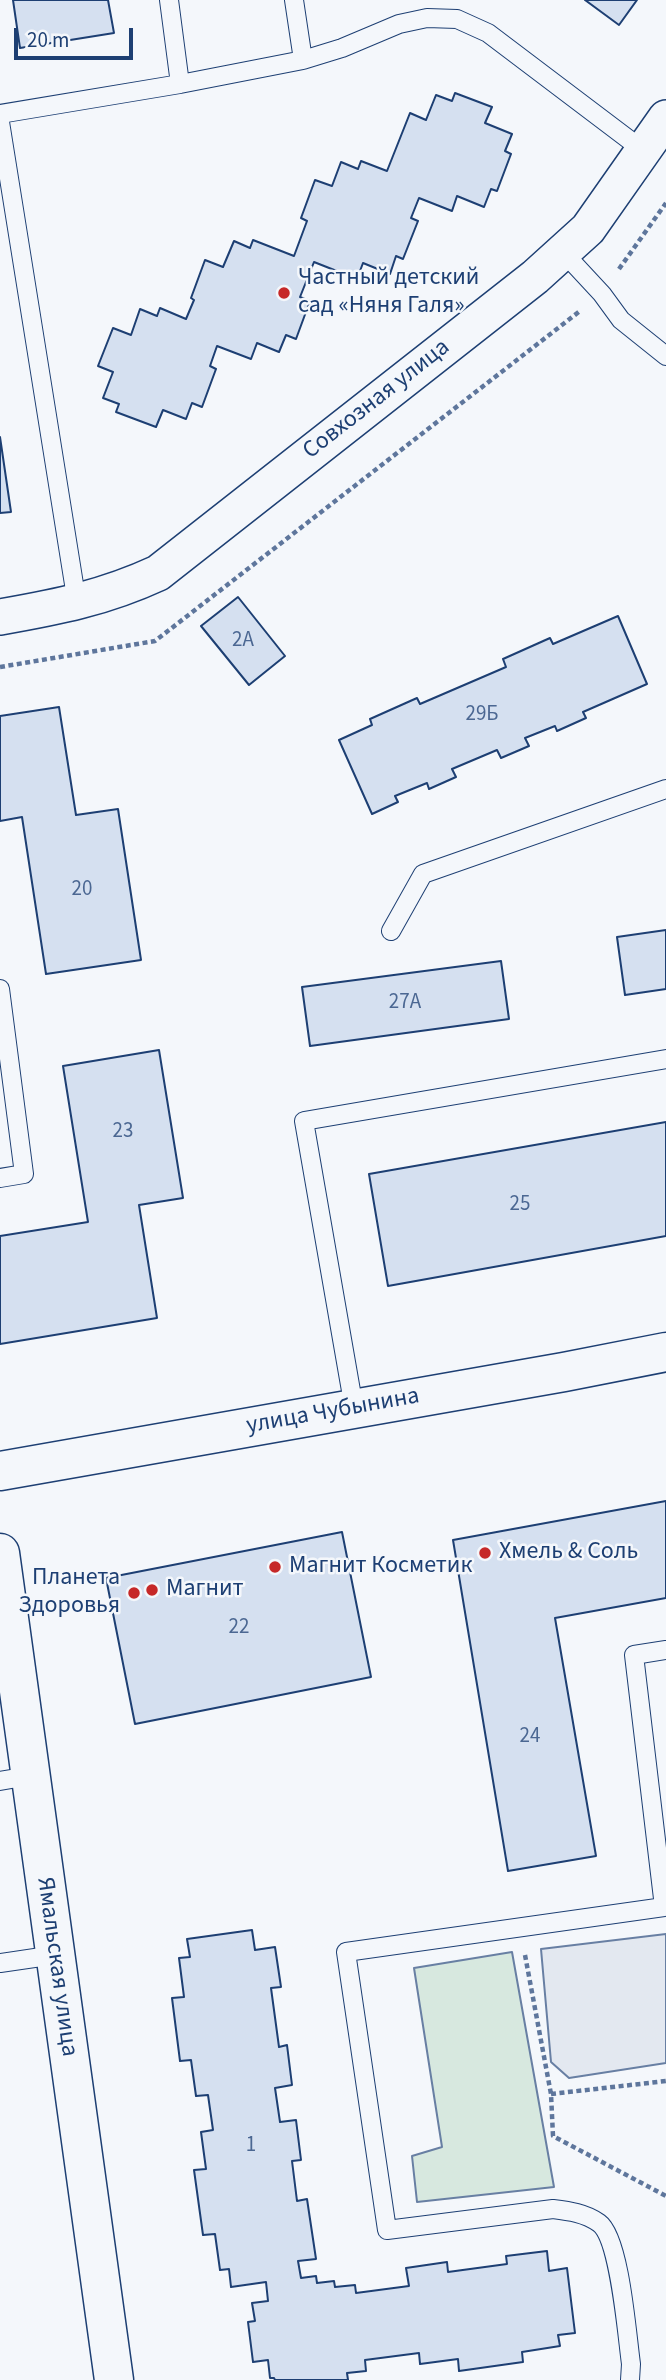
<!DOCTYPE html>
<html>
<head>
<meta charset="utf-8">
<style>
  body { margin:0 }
  #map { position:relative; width:666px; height:2380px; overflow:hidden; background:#f4f7fb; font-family:"Source Sans 3",sans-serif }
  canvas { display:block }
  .scale { position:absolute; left:14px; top:28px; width:119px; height:32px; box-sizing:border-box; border:4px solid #1d3f73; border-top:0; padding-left:9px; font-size:21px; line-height:24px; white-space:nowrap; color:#1d3f73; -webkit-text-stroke:5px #f4f7fb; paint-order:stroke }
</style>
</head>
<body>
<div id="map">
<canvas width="666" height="2380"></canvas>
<div class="scale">20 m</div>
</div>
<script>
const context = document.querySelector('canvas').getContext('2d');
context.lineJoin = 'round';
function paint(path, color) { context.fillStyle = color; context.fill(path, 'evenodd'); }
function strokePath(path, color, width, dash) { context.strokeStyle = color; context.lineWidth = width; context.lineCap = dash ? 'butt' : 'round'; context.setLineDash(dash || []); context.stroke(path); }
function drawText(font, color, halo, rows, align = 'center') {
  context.font = font + ' "Source Sans 3",sans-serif'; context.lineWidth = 5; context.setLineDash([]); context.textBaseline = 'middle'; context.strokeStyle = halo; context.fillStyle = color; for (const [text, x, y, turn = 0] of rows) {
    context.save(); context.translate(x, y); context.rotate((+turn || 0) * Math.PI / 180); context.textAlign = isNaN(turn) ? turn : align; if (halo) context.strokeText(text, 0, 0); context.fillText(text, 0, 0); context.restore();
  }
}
const green = new Path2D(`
  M512,1952L554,2187L417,2202L412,2156L442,2147L414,1968Z`);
paint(green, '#d7e8df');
strokePath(green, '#687fa3', 2);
const parking = new Path2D(`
  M666,1934V2063L569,2078L551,2062L541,1949Z`);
paint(parking, '#e3e8f0');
strokePath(parking, '#687fa3', 2);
const building = new Path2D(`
  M13,0H108L114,33L20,48Z
  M585,0H637L619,25Z
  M455,93L492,107L485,123L512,134L505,151L511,154L497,191L491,189L484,207L457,196L452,211L419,198L411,218L418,221L403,259L396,256L390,274L363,263L357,279L314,262L300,297L310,301L296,339L286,335L279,352L257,343L251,359L217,346L210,366L216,369L202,407L192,403L186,419L163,410L156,427L116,412L119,404L103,398L113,372L98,366L113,328L131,335L140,309L157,316L160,308L186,319L194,300L191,298L205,260L223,267L234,241L250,248L253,240L294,256L307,221L301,218L315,180L332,186L341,162L358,169L361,161L387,171L410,113L426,120L436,95L452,101Z
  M0,437L11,512L0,513Z
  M238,597L285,656L249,685L201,626Z
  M618,616L647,684L583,712L586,718L557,731L555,726L525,738L529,746L501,758L497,750L452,769L456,777L429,789L427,783L395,796L398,802L372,814L339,740L372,725L370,719L417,698L420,704L506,667L503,659L550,638L553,644Z
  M59,707L76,815L118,809L141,960L46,974L22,817L0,821V716Z
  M666,930V989L625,995L617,937Z
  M501,961L509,1019L310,1046L302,987Z
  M159,1050L183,1198L139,1205L157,1318L0,1344V1236L88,1222L63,1066Z
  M666,1122V1236L388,1286L369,1174Z
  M666,1501V1598L555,1618L596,1856L508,1871L453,1540Z
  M342,1532L371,1677L135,1724L106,1578Z
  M252,1930L255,1950L275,1947L281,1987L271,1988L279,2047L287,2045L292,2085L275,2088L280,2122L296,2120L301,2160L292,2161L297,2201L307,2199L316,2259L298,2261L301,2278L316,2276L317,2283L334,2281L335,2287L355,2285L356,2293L409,2286L406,2268L447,2262L448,2272L507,2264L506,2256L547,2251L549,2271L567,2268L575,2333L558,2335L560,2346L522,2352L523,2362L459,2371L458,2359L420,2364L419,2353L365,2360L366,2371L347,2373L348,2380H275L274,2378H270L268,2360L253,2362L248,2322L255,2321L252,2303L268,2301L266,2282L231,2287L229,2269L220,2270L215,2234L203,2235L194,2170L206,2169L201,2132L213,2130L208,2095L196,2096L191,2060L180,2061L172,1998L184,1997L179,1958L190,1957L187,1939Z`);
paint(building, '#d5e0f0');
strokePath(building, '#1d3f73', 2);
const lane = new Path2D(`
  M303,60L342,48L399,24L427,18L457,19L488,33L644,151
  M180,84L303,60L294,0
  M0,114L180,84L169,0
  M0,122L77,603
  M563,252L602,294L621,320L666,356
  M391,931L423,874L666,789
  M0,989L24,1174L0,1178
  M354,1408L304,1121L666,1059
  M0,1781L29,1776
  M0,1963L55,1955
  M630,2380L631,2364C627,2336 620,2238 599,2223C585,2213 569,2211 553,2209L387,2230L346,1952L664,1907L634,1655L666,1650`);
const street = new Path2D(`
  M0,617C57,607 104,598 158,573L535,277L588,229L666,118`);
const secondary = new Path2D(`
  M0,1471L564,1372L666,1352
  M0,1553L114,2380`);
strokePath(lane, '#1d3f73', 20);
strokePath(street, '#1d3f73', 38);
strokePath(secondary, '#1d3f73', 41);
strokePath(new Path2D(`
  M619,269L666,203
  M0,667L155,641L580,311
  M525,1955L551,2094L553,2136L666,2196
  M551,2094L666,2081`), '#5e769c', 4.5, [5, 3.5]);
strokePath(lane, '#f4f7fb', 18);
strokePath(street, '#f4f7fb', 35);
strokePath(secondary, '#f4f7fb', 38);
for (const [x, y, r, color] of [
  [284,293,7,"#c62828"],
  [485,1553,7,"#c62828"],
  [275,1567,7,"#c62828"],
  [152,1590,7,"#c62828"],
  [134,1593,7,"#c62828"]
]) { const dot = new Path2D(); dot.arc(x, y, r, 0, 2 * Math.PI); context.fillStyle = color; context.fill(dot); strokePath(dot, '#f4f7fb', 2.5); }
drawText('21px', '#4b6792', null, [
  ["2А",243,641],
  ["29Б",482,715],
  ["20",82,890],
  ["27А",405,1003],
  ["23",123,1132],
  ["25",520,1205],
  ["22",239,1628],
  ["24",530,1737],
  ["1",251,2146]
]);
drawText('24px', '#1d3f73', '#f4f7fb', [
  ["Частный детский",298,279],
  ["сад «Няня Галя»",298,307],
  ["Хмель & Соль",499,1553],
  ["Магнит Косметик",289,1567],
  ["Планета",120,1579,"right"],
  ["Здоровья",120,1607,"right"],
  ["Магнит",166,1590]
], 'left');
drawText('24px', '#1d3f73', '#f4f7fb', [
  ["Совхозная улица",377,400,-38],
  ["улица Чубынина",333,1412,-10],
  ["Ямальская улица",56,1967,82]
]);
</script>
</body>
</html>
